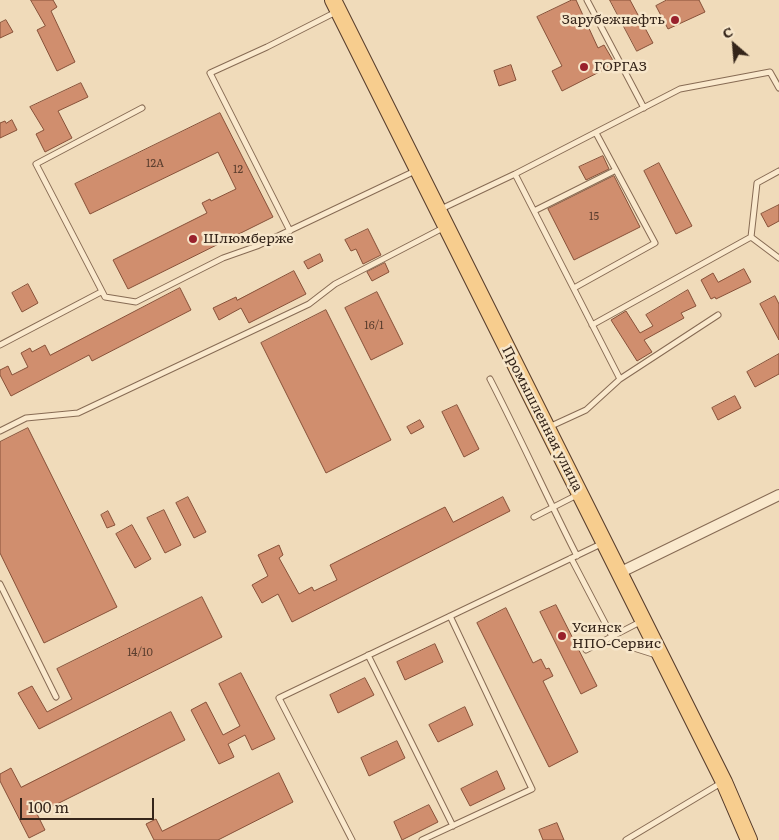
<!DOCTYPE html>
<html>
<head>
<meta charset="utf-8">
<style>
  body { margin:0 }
  #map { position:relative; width:779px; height:840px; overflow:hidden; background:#f0dbba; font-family:Literata,serif }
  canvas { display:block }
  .north { position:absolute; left:709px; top:20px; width:50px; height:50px; -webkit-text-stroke:4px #f7e6ca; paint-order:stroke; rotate:333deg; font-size:14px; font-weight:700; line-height:20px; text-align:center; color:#35251a }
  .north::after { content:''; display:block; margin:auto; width:18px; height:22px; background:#35251a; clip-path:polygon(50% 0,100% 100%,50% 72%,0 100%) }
  .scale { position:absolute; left:20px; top:798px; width:134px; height:22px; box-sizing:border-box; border:2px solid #35251a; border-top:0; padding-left:6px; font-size:15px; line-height:18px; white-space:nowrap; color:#35251a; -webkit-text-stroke:4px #f7e6ca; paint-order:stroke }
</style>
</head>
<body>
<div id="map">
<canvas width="779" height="840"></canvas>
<div class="north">С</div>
<div class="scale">100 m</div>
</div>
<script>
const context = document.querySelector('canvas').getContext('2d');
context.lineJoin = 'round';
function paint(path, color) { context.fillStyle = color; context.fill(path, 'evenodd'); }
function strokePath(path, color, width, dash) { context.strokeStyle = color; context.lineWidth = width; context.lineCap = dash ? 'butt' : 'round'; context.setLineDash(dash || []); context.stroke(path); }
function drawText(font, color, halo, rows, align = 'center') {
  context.font = font + ' Literata,serif'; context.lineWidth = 5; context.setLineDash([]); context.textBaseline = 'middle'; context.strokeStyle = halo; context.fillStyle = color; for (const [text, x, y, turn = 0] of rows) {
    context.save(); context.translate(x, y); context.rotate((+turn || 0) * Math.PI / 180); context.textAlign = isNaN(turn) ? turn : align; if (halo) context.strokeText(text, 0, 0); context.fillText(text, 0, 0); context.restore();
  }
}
const building = new Path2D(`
  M31,0H53L57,7L51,11L75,62L57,71L37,30L45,26Z
  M572,0H576L598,48L604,45L615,64L562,91L552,71L562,66L537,17Z
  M610,0H630L653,43L637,51Z
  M667,0H699L705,12L668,29L656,6Z
  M6,20L13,32L0,38V23Z
  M511,65L516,80L499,86L494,71Z
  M81,83L88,97L58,111L72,138L45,152L36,134L44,130L30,107Z
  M220,113L273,217L128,289L113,260L207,213L202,203L210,199L211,201L236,189L218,152L90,214L75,184Z
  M12,120L17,130L0,138V123L5,121L6,123Z
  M603,156L609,169L586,180L579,167Z
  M659,163L692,226L676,234L644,171Z
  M614,176L640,227L574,260L548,209Z
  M779,205V221L768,227L761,214Z
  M368,229L381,255L363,264L356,249L351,251L345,240Z
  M320,254L323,261L308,269L304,262Z
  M385,263L389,272L372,281L367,272Z
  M744,269L751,282L716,299L715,297L711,299L701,280L713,273L718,282Z
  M294,271L306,294L249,323L241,308L219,320L213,308L236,297L237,300Z
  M28,284L38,303L22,312L12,293Z
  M180,288L191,310L92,361L89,355L11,396L0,375V370L8,366L12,375L28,367L21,353L30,348L32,352L45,345L50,355Z
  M688,290L696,306L681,313L684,318L644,340L652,352L637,361L611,320L626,311L640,333L653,326L646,315Z
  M377,292L403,344L371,360L345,308Z
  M775,296L779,304V340L760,304Z
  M326,310L391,440L326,473L261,343Z
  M779,354V374L755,387L747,372Z
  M735,396L741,408L718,420L712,408Z
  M457,405L479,449L464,457L442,412Z
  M420,420L424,427L411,434L407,427Z
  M28,428L117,607L44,643L0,553V442Z
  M188,497L206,532L194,538L176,503Z
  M503,497L510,511L292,622L278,594L262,603L252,585L268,576L258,555L279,545L283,555L279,558L299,594L312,587L314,591L337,580L330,565L445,507L453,522Z
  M164,510L181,545L165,553L147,518Z
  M108,511L115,525L107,528L101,515Z
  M132,525L151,559L135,568L116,534Z
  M202,597L222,637L39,729L18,693L32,686L47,712L72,699L57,669Z
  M556,605L597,686L581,694L540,612Z
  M506,608L533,663L541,659L546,669L549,668L553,676L543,681L578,752L549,767L477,623Z
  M435,644L443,662L405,680L397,662Z
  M241,673L275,739L252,750L245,735L228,744L234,757L219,764L191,710L206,702L223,735L240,726L219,684Z
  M365,678L374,695L338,713L330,695Z
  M465,707L473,725L438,742L429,725Z
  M171,712L185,740L37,814L45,830L29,838L0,781V774L11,768L21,787Z
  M397,741L405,758L369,776L361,758Z
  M497,771L505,789L470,806L461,789Z
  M279,773L293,802L218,840H154L146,824L156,819L162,831Z
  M429,805L438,822L402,840L394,822Z
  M557,823L564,840H543L539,830Z`);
paint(building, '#d08e6e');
strokePath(building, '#875139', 1);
const service = new Path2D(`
  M587,0L644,108
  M142,108L36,164L105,297L136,302L223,258L257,246L415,171
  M515,174L620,379
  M441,209L515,174L680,89L770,72L779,88
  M534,211L616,170
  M290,231L210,73L267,47L336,12
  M751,237L757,183L779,171
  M574,288L655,243L596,133
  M592,325L751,237L779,258
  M0,345L101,292
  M490,379C520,437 547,497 577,556
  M549,427L586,410L620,379L718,315
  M0,431L26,418L78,413L309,304L335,284L443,228
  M534,517L579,494
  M571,558L615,642L656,655
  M0,584L56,697
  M586,650L642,621
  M368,655L453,826
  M352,840L279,698L603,543
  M422,840L532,789L450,616
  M626,840L721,783`);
const minor = new Path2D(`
  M619,573L779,495`);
const primary = new Path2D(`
  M333,0L724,782L749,840`);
strokePath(service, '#876b54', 7);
strokePath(minor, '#876b54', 12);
strokePath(primary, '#543929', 18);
strokePath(service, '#fae9cd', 5);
strokePath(minor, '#fae9cd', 10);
strokePath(primary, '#f7cd8e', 16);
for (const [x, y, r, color] of [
  [675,20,5,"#99212c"],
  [584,67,5,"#99212c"],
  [193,239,5,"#99212c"],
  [562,636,5,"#99212c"]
]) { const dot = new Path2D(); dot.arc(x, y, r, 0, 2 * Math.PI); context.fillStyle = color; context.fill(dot); strokePath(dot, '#f7e6ca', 2); }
drawText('11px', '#5c3f2f', null, [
  ["12А",155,164],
  ["12",238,170],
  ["15",594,217],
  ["16/1",374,326],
  ["14/10",140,653]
]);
drawText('14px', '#35251a', '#f7e6ca', [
  ["Зарубежнефть",665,20,"right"],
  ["ГОРГАЗ",594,67],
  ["Шлюмберже",203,239],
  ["Усинск",572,628],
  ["НПО-Сервис",572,644]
], 'left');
drawText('14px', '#35251a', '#f7e6ca', [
  ["Промышленная улица",542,419,63]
]);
</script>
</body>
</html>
